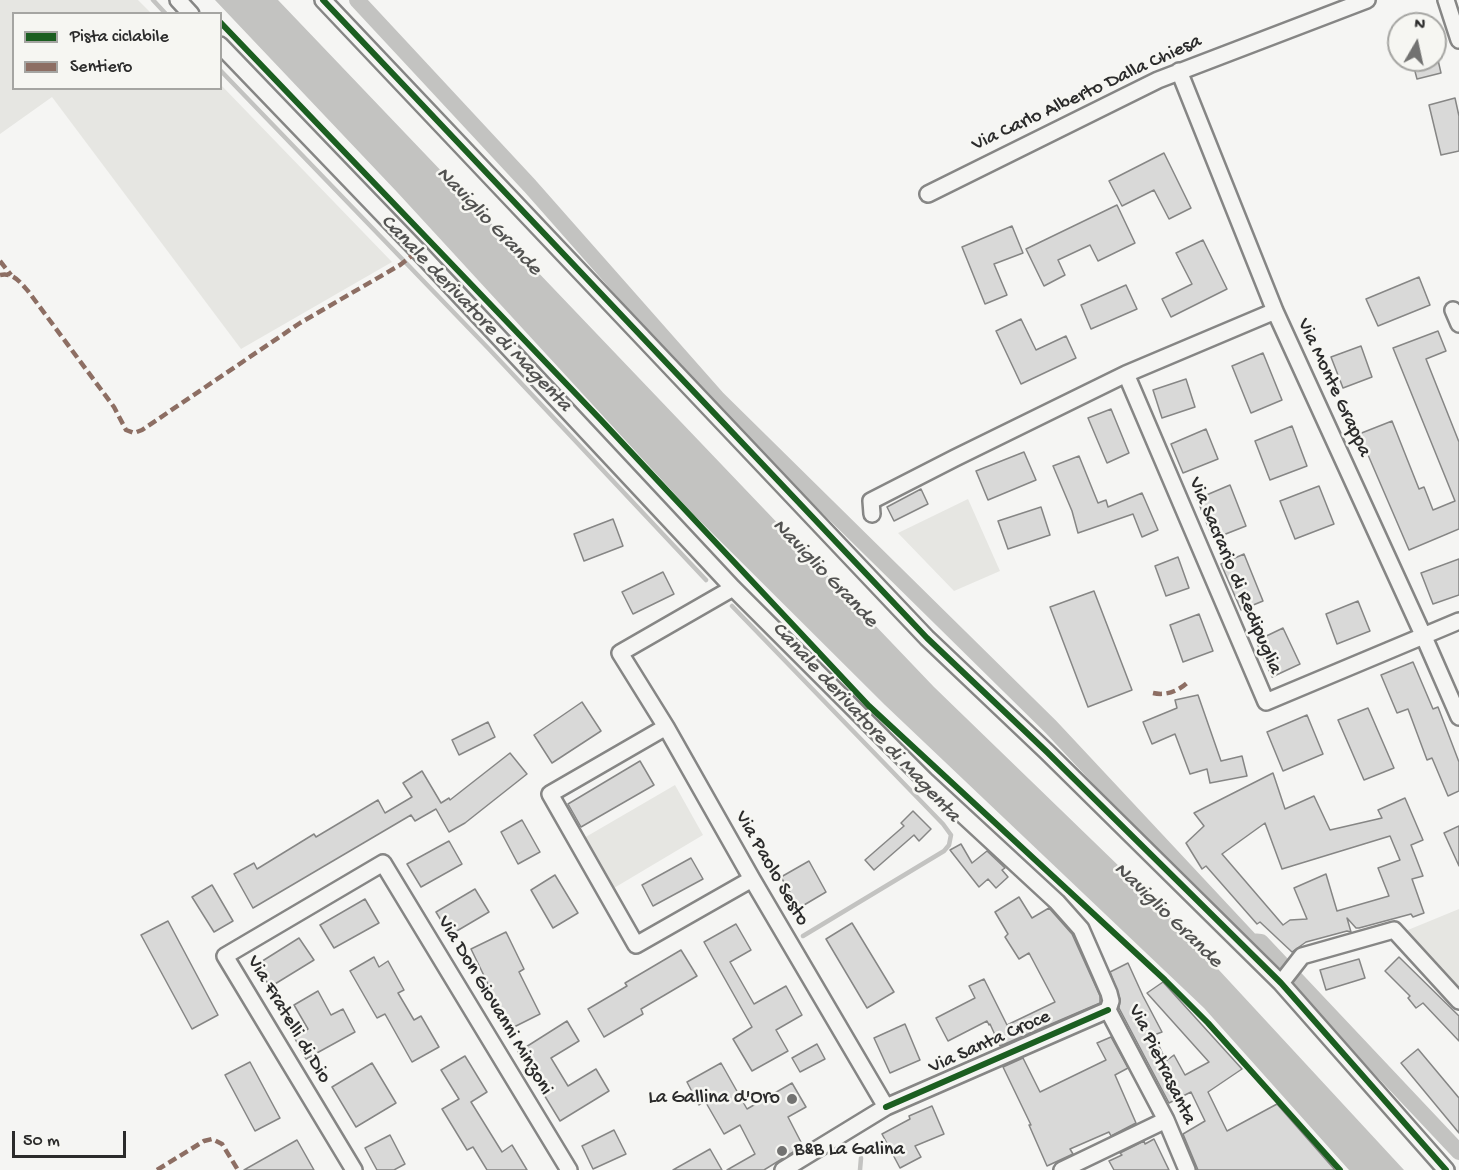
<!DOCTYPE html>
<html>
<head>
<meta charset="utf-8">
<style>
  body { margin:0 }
  #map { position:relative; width:1459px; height:1170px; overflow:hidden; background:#f5f5f3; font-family:"Gochi Hand",sans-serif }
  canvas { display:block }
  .legend { position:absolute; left:12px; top:12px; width:210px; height:78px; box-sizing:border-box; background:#f6f6f2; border:2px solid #a5a5a2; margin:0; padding:8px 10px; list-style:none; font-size:18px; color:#2b2b2b }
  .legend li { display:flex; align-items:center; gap:12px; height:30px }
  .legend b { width:30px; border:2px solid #a5a5a2 }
  .north { position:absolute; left:1387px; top:12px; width:60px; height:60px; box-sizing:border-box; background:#f6f6f2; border:2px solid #a5a5a2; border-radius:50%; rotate:9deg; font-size:16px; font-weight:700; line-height:24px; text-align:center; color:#2b2b2b }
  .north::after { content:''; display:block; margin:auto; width:21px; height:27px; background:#727271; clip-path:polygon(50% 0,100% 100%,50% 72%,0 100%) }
  .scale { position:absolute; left:12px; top:1131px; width:114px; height:27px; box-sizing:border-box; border:3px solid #2b2b2b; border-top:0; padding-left:8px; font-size:18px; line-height:21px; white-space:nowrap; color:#2b2b2b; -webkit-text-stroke:4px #f6f6f2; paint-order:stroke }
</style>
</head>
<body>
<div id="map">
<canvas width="1459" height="1170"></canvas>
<ul class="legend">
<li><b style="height:8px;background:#1b5e20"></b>Pista ciclabile</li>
<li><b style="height:8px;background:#8d6e63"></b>Sentiero</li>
</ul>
<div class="north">N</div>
<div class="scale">50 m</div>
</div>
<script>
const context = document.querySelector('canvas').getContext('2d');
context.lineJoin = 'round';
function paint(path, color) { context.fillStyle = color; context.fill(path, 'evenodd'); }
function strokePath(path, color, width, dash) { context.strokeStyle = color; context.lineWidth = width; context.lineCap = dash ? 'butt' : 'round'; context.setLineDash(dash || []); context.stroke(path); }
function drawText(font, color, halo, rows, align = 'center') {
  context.font = font + ' "Gochi Hand",sans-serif'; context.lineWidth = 5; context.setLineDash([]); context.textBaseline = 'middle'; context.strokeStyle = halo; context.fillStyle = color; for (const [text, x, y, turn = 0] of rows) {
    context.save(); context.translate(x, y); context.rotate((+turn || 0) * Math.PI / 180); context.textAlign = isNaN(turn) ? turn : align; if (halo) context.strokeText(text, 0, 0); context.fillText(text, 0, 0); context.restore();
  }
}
paint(new Path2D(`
  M0,0H138L151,13L14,14V88H220L221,85L392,262L241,349L52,97L0,134Z
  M968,499L1000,571L954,591L898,533Z
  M675,785L703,835L614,888L584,838Z
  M1459,909V992L1403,932Z`), '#e6e6e2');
paint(new Path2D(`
  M215,0H278L934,687L1156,902L1404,1170H1349L1204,1008L885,705L695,516L397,192Z`), '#c3c3c1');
strokePath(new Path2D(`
  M153,0L166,14
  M220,70L488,348L706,580
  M732,606L943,824L951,835L949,845L944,851L803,936
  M860,1170L861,1158`), '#c3c3c1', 4.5);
strokePath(new Path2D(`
  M357,0L530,186L718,399L1051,727L1251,941L1261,942L1459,1152`), '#c3c3c1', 16);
const building = new Path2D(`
  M1412,60H1438L1441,73L1417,79Z
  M1455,98L1459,116V151L1441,155L1429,105Z
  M1164,153L1191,208L1169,219L1154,190L1122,206L1109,181Z
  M1117,205L1135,243L1098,261L1090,245L1058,260L1065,275L1044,286L1026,249Z
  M1012,226L1023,253L994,264L1007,295L985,304L962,247Z
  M1203,240L1227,289L1171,317L1162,299L1192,284L1176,253Z
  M1419,277L1430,305L1378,326L1366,299Z
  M1126,285L1137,309L1091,329L1081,305Z
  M1021,319L1036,350L1066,336L1076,358L1021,384L996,331Z
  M1438,331L1446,351L1426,359L1459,442V529L1409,550L1359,434L1392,421L1419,489L1424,487L1433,510L1455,501L1393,348Z
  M1361,346L1372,377L1343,388L1331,357Z
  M1263,353L1282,400L1251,413L1232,366Z
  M1186,379L1195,407L1162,418L1153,390Z
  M1111,409L1129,453L1107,463L1088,418Z
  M1292,426L1307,466L1270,480L1255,441Z
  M1206,429L1218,459L1183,473L1171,444Z
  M1024,452L1036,480L988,500L976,471Z
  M1079,456L1098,503L1106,500L1108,507L1142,493L1158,530L1142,537L1133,514L1078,533L1072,511L1053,466Z
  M1230,485L1246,526L1213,539L1197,499Z
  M1319,486L1334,524L1295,539L1280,501Z
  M921,489L928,504L894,521L887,507Z
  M1041,507L1050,535L1008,549L998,521Z
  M613,519L623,546L584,561L574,534Z
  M1244,554L1263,601L1241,610L1221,564Z
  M1178,557L1189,588L1166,596L1155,566Z
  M1459,559V595L1433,604L1421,573Z
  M663,572L674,594L633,614L622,592Z
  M1094,591L1132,690L1088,707L1050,607Z
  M1358,601L1370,631L1337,644L1326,614Z
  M1199,614L1213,651L1183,662L1170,625Z
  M1283,628L1300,664L1272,677L1256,641Z
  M1413,662L1433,709L1438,707L1459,762V791L1448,796L1432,758L1427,760L1408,709L1397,713L1381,675Z
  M1198,695L1221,761L1242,756L1247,776L1210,783L1207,769L1190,774L1175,734L1152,744L1143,722L1177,708L1175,700Z
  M582,702L601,731L552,763L534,735Z
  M1368,708L1394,768L1364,780L1338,720Z
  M1307,715L1323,754L1283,771L1267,732Z
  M488,722L495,737L459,755L452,740Z
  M510,753L527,774L465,823L449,832L436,809L415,821L411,815L253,908L234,874L254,863L257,869L314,834L316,837L378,800L385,813L412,797L403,783L422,771L441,803L449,798L450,800Z
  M640,761L654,785L581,827L568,804Z
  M1273,773L1285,809L1314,796L1330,830L1382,818L1378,810L1405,798L1423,840L1411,845L1423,876L1412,879L1424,913L1413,917L1411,914L1359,928H1356L1347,918L1351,932L1347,931L1306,942L1292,952L1260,922L1257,924L1206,866L1202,869L1186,843L1204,826L1194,813ZM1265,823L1282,869L1390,836L1400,860L1378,868L1389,896L1337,911L1326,874L1294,888L1307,919L1290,920L1283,925L1222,854Z
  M913,811L931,829L919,841L914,835L874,870L865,860L904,826L901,823Z
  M522,820L540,852L518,864L501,832Z
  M1459,826V866L1444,833Z
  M449,841L462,864L421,887L407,864Z
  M961,844L972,863L987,851L1005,868L1002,870L1008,877L996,888L988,879L979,887L950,850Z
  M691,858L703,879L653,906L642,885Z
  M809,861L826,892L799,908L781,877Z
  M555,875L578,913L553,928L531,890Z
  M212,885L233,921L214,932L192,897Z
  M475,889L489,912L450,935L436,912Z
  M1019,897L1032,918L1049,908L1072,934L1100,996V1003L1000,1046L990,1024L989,1025L987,1021L948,1041L936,1018L975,998L969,986L984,979L1007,1025L1055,1002L1029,953L1019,959L1005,937L1008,934L995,912Z
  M365,899L379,923L334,948L320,925Z
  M168,921L218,1015L192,1029L141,935Z
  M852,923L894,992L867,1008L826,939Z
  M736,924L751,950L730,962L754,1004L786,986L802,1015L776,1030L788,1051L752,1071L733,1039L752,1027L704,942Z
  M506,932L524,969L519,972L540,1014L510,1029L471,949Z
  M299,938L314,960L270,987L256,965Z
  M681,950L697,976L641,1009L643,1014L604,1037L588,1009L627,986L625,983Z
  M374,957L379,967L388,961L404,990L398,993L414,1020L421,1016L439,1047L412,1062L385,1014L377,1018L350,971Z
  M1399,957L1459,1016V1041L1423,1003L1416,1008L1408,998L1410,996L1385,971Z
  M1359,959L1365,978L1326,990L1320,970Z
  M1128,963L1143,996L1162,1032L1154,1035L1166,1061L1174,1055L1185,1075L1209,1062L1147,993L1163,982L1242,1069L1208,1092L1227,1131L1277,1104L1335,1170H1198L1183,1134L1205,1121L1191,1092L1169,1103L1119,1008L1120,999L1110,972Z
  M318,991L331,1015L343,1009L355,1032L306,1059L294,1037L308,1029L294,1005Z
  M567,1021L579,1041L551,1058L568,1086L596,1069L609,1091L560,1121L518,1052Z
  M905,1024L920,1060L890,1073L874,1038Z
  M1111,1037L1128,1068L1115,1075L1136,1123L1111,1136L1109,1132L1070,1149L1073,1154L1047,1166L1029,1125H1031L1003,1067L1023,1058L1040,1092L1106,1060L1097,1043Z
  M817,1044L825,1059L800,1072L792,1058Z
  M1418,1049L1459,1098V1133L1401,1063Z
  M465,1056L487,1092L471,1102L502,1152L512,1145L527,1170H487L473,1147L467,1150L442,1109L459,1099L441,1070Z
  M250,1062L280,1118L255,1131L225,1075Z
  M372,1063L396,1103L356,1127L332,1087Z
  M721,1063L747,1109L792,1083L806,1107L788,1117L803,1146L764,1170H727L755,1154L740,1125L724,1134L705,1101L699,1105L687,1082Z
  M932,1106L944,1134L915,1146L921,1157L900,1168L882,1134L910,1119L909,1116Z
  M614,1130L626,1154L593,1169L582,1146Z
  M390,1135L405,1164L394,1170H377L365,1148Z
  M1154,1139L1169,1170H1114L1109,1161L1122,1155L1120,1153L1144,1141L1145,1144Z
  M297,1140L314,1170H244Z
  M710,1149L722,1170H673Z`);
paint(building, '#d9d9d8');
strokePath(building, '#868685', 1.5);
const minor = new Path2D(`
  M178,0L191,14
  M323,0L927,638L1047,752L1281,983L1446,1170
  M1446,0L1459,40
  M220,45L418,251L733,588L925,780L1057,902L1081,929L1109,993L1111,1001L1108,1010L1166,1120L1187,1170
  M1179,71L1275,311L1424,637L1459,717
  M928,194L1158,80L1367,0
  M1453,310L1459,324
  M1126,374L1266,702L1459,621
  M872,514L871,501L955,458L1126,374L1275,311
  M733,588L620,653L666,727L752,879L886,1107
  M666,727L550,794L636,945L752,879
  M1281,983L1302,956L1394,930L1459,1001
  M354,1170L225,956L383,863L569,1170
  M783,1170L886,1107L1108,1010
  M1062,1170L1166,1120`);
strokePath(minor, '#868685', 20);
strokePath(minor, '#f5f5f3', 15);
strokePath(new Path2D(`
  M0,261L11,275
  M0,275C13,272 20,282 28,291L114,407L126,430L134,433L142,430L300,323L400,265L418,251
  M1153,693C1166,696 1178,691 1187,683
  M157,1170L204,1141L212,1139L222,1144L238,1170`), '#8d6e63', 4.5, [9, 4.5]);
strokePath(new Path2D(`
  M323,0L927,638L1047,752L1281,983L1446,1170
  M220,22L600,419L869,706L1165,980L1208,1023L1340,1170
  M886,1107L1108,1010`), '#1b5e20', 6);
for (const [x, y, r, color] of [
  [792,1099,6,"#727271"],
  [782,1151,6,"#727271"]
]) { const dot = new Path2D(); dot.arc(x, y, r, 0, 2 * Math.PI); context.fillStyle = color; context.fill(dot); strokePath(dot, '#f6f6f2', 2); }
drawText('20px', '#2b2b2b', '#f6f6f2', [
  ["Via Carlo Alberto Dalla Chiesa",1087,94,-25],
  ["Via Monte Grappa",1333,388,65],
  ["Via Sacrario di Redipuglia",1234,576,67],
  ["Via Paolo Sesto",771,869,60],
  ["Via Don Giovanni Minzoni",494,1006,59],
  ["Via Fratelli di Dio",288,1020,59],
  ["Via Santa Croce",990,1043,-24],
  ["Via Pietrasanta",1161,1065,64]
]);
drawText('20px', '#2b2b2b', '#f6f6f2', [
  ["La Gallina d'Oro",780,1099],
  ["B&B La Galina",794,1151,"left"]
], 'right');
drawText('italic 21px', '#525251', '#f6f6f2', [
  ["Naviglio Grande",488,222,46],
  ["Canale derivatore di Magenta",475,314,46],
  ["Naviglio Grande",824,574,46],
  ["Canale derivatore di Magenta",865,723,47],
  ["Naviglio Grande",1167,916,44]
]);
</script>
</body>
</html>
